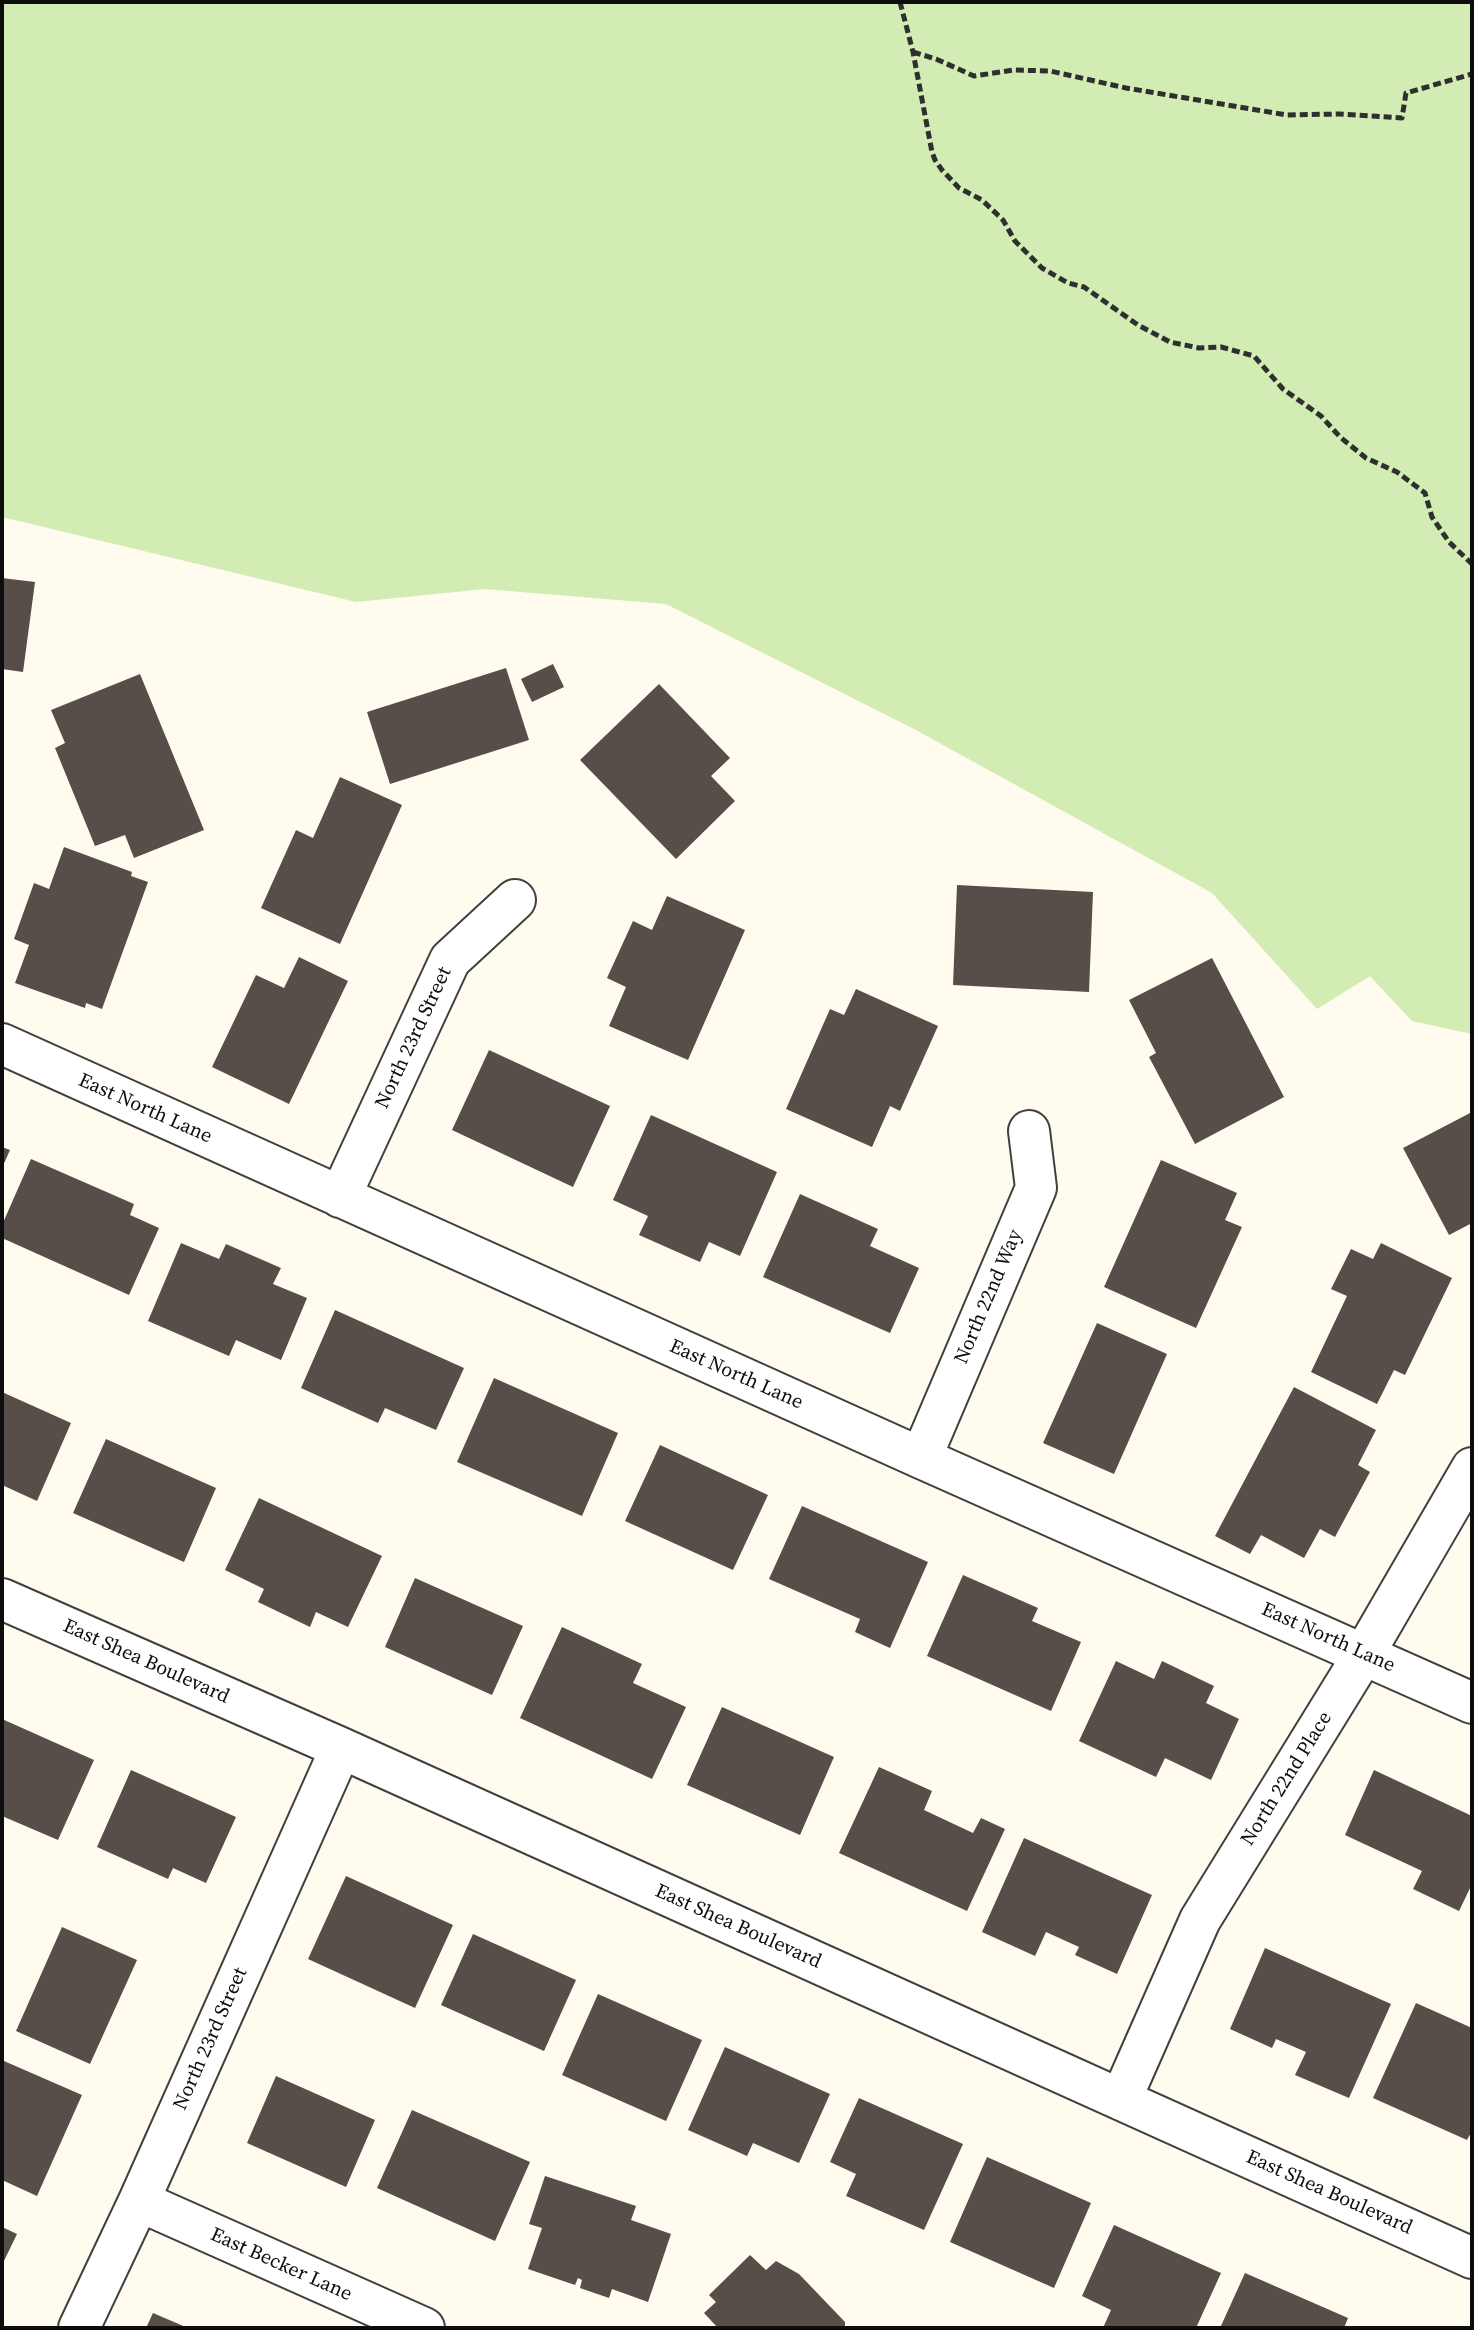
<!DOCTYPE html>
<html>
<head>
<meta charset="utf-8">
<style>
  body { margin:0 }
  #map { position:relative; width:1474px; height:2330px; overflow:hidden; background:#fffbee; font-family:"Source Serif 4",serif }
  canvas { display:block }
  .frame { position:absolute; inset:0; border:4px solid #0d0d0d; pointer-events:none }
</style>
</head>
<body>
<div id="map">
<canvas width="1474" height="2330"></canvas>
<div class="frame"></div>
</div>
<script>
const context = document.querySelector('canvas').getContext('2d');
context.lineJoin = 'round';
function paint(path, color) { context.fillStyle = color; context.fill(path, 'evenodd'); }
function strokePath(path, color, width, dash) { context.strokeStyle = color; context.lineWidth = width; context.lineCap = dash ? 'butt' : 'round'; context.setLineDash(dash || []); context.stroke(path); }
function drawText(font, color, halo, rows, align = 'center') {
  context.font = font + ' "Source Serif 4",serif'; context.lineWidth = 8; context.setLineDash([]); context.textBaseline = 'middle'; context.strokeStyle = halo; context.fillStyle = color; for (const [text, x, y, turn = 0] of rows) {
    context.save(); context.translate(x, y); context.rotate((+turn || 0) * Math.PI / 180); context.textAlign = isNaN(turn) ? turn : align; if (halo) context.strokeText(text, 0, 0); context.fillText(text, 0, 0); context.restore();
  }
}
paint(new Path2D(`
  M2,2H1472V1034L1412,1021L1370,976L1317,1009L1212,893L914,729L666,604L485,589L356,602L2,517Z`), '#d2ecb4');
paint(new Path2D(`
  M2,578L35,582L23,672L2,669Z
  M553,664L564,687L532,702L521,679Z
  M506,668L529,740L390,784L367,712Z
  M140,674L204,830L134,858L125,835L95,846L55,748L65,743L51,710Z
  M659,684L730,758L711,776L735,801L676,859L580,760Z
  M340,777L402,805L340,944L261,908L296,830L313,838Z
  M64,847L132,872L131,876L148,882L102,1009L86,1003L85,1008L15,983L29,945L14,939L34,883L49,889Z
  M957,885L1093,892L1089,992L953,985Z
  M667,896L745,930L688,1060L609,1026L626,987L607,978L633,921L652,930Z
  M299,957L348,981L289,1104L212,1067L256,975L284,988Z
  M1212,958L1284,1097L1195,1144L1149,1057L1156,1053L1129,1000Z
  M856,989L938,1026L900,1111L890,1106L872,1147L786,1109L830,1009L844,1015Z
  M489,1050L610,1106L573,1187L452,1130Z
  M1472,1112V1223L1449,1235L1403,1148Z
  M651,1115L777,1172L740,1256L709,1242L700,1262L639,1235L648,1216L613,1200Z
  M2,1147L10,1150L2,1168Z
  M31,1159L134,1204L130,1215L159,1228L129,1295L2,1238V1225Z
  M1161,1160L1237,1193L1225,1220L1242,1227L1196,1328L1104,1287Z
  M800,1194L878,1229L870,1246L919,1268L890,1333L763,1277Z
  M181,1243L219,1259L226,1244L281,1268L273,1284L307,1298L281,1360L236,1340L229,1356L148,1321Z
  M1381,1243L1452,1278L1405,1375L1394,1370L1377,1404L1311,1372L1347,1296L1331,1289L1351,1249L1373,1259Z
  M335,1310L464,1368L436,1430L385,1408L378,1423L301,1388Z
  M1097,1323L1167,1354L1114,1474L1043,1443Z
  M494,1378L618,1433L582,1516L457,1462Z
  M1294,1387L1376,1430L1358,1465L1370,1472L1335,1537L1320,1529L1304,1558L1261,1535L1250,1554L1215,1536Z
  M2,1392L71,1423L37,1501L2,1485Z
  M106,1439L216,1488L184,1562L73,1513Z
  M660,1445L768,1495L733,1570L625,1521Z
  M259,1498L382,1556L348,1627L316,1612L310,1627L258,1602L264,1589L225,1570Z
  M802,1506L928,1562L890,1648L855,1632L860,1619L769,1579Z
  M963,1575L1038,1608L1032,1621L1081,1642L1051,1711L927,1656Z
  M415,1578L523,1626L492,1695L385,1647Z
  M562,1627L642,1664L633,1683L686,1707L652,1779L520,1718Z
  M1116,1661L1154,1679L1162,1661L1214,1686L1206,1703L1239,1719L1211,1780L1165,1758L1156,1777L1079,1741Z
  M722,1707L834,1757L800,1835L687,1785Z
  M2,1719L94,1760L58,1840L2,1816Z
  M879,1767L932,1791L924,1810L973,1833L981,1818L1005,1829L967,1911L839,1853Z
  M131,1770L236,1817L206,1883L173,1868L168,1879L97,1847Z
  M1374,1770L1472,1816V1884L1459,1911L1413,1889L1422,1871L1345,1835Z
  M1024,1838L1152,1895L1117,1974L1075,1955L1079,1947L1046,1932L1035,1956L982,1932Z
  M346,1876L453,1925L415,2008L308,1959Z
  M62,1927L137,1960L90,2064L16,2031Z
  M473,1934L576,1980L544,2051L441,2005Z
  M1265,1948L1391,2004L1349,2098L1295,2075L1306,2052L1276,2039L1272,2048L1230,2029Z
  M598,1994L702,2040L666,2121L562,2075Z
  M1416,2003L1472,2028V2131L1467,2140L1373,2098Z
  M725,2047L830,2094L799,2163L753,2143L747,2156L688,2130Z
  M4,2061L82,2095L37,2196L2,2180V2066Z
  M276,2076L375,2120L346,2187L247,2143Z
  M859,2098L963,2144L924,2230L846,2196L856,2174L830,2162Z
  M412,2110L530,2162L495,2241L377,2188Z
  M987,2157L1091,2203L1054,2288L950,2242Z
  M545,2176L636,2206L631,2220L671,2234L648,2302L612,2289L609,2298L580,2288L582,2280L578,2278L575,2285L528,2269L542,2228L529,2224Z
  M1114,2225L1221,2273L1196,2328H1103L1111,2310L1082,2296Z
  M2,2227L17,2234L2,2265Z
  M750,2255L766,2270L776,2261L799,2274L845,2322V2328H718L704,2313L716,2302L709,2295Z
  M1245,2273L1348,2318L1344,2328H1220Z
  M153,2313L188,2328H146Z`), '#574e49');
const minor = new Path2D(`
  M2,1044L921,1458L1472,1703
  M340,1197L450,960L515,900
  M921,1458L1036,1188L1029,1131
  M2,1599L341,1748L1472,2258
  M1121,2099L1200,1920L1364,1654L1472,1468
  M139,2201L424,2328
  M79,2328L139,2201L341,1748`);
strokePath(minor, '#404040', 44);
strokePath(new Path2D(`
  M900,2L913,52L932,152L935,160L942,170L959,188L982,200L1003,220L1015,241L1042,268L1068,283L1084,287L1138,325L1170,342L1199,348L1221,347L1254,356L1283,389L1321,416L1340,437L1366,458L1397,472L1425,493L1432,517L1449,542L1472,564
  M913,52L936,59L974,76L1014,70L1050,71L1126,88L1287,115L1339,114L1402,118L1406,93L1472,74`), '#2f2f2f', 5, [8, 4]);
strokePath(minor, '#fff', 40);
drawText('20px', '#0d0d0d', '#fff', [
  ["North 23rd Street",414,1038,-65],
  ["East North Lane",145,1109,24],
  ["North 22nd Way",989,1297,-67],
  ["East North Lane",736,1375,24],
  ["East North Lane",1328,1638,24],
  ["East Shea Boulevard",146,1662,24],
  ["North 22nd Place",1287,1779,-58],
  ["East Shea Boulevard",738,1927,24],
  ["North 23rd Street",211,2039,-66],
  ["East Shea Boulevard",1329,2193,24],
  ["East Becker Lane",281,2265,24]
]);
</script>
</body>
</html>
